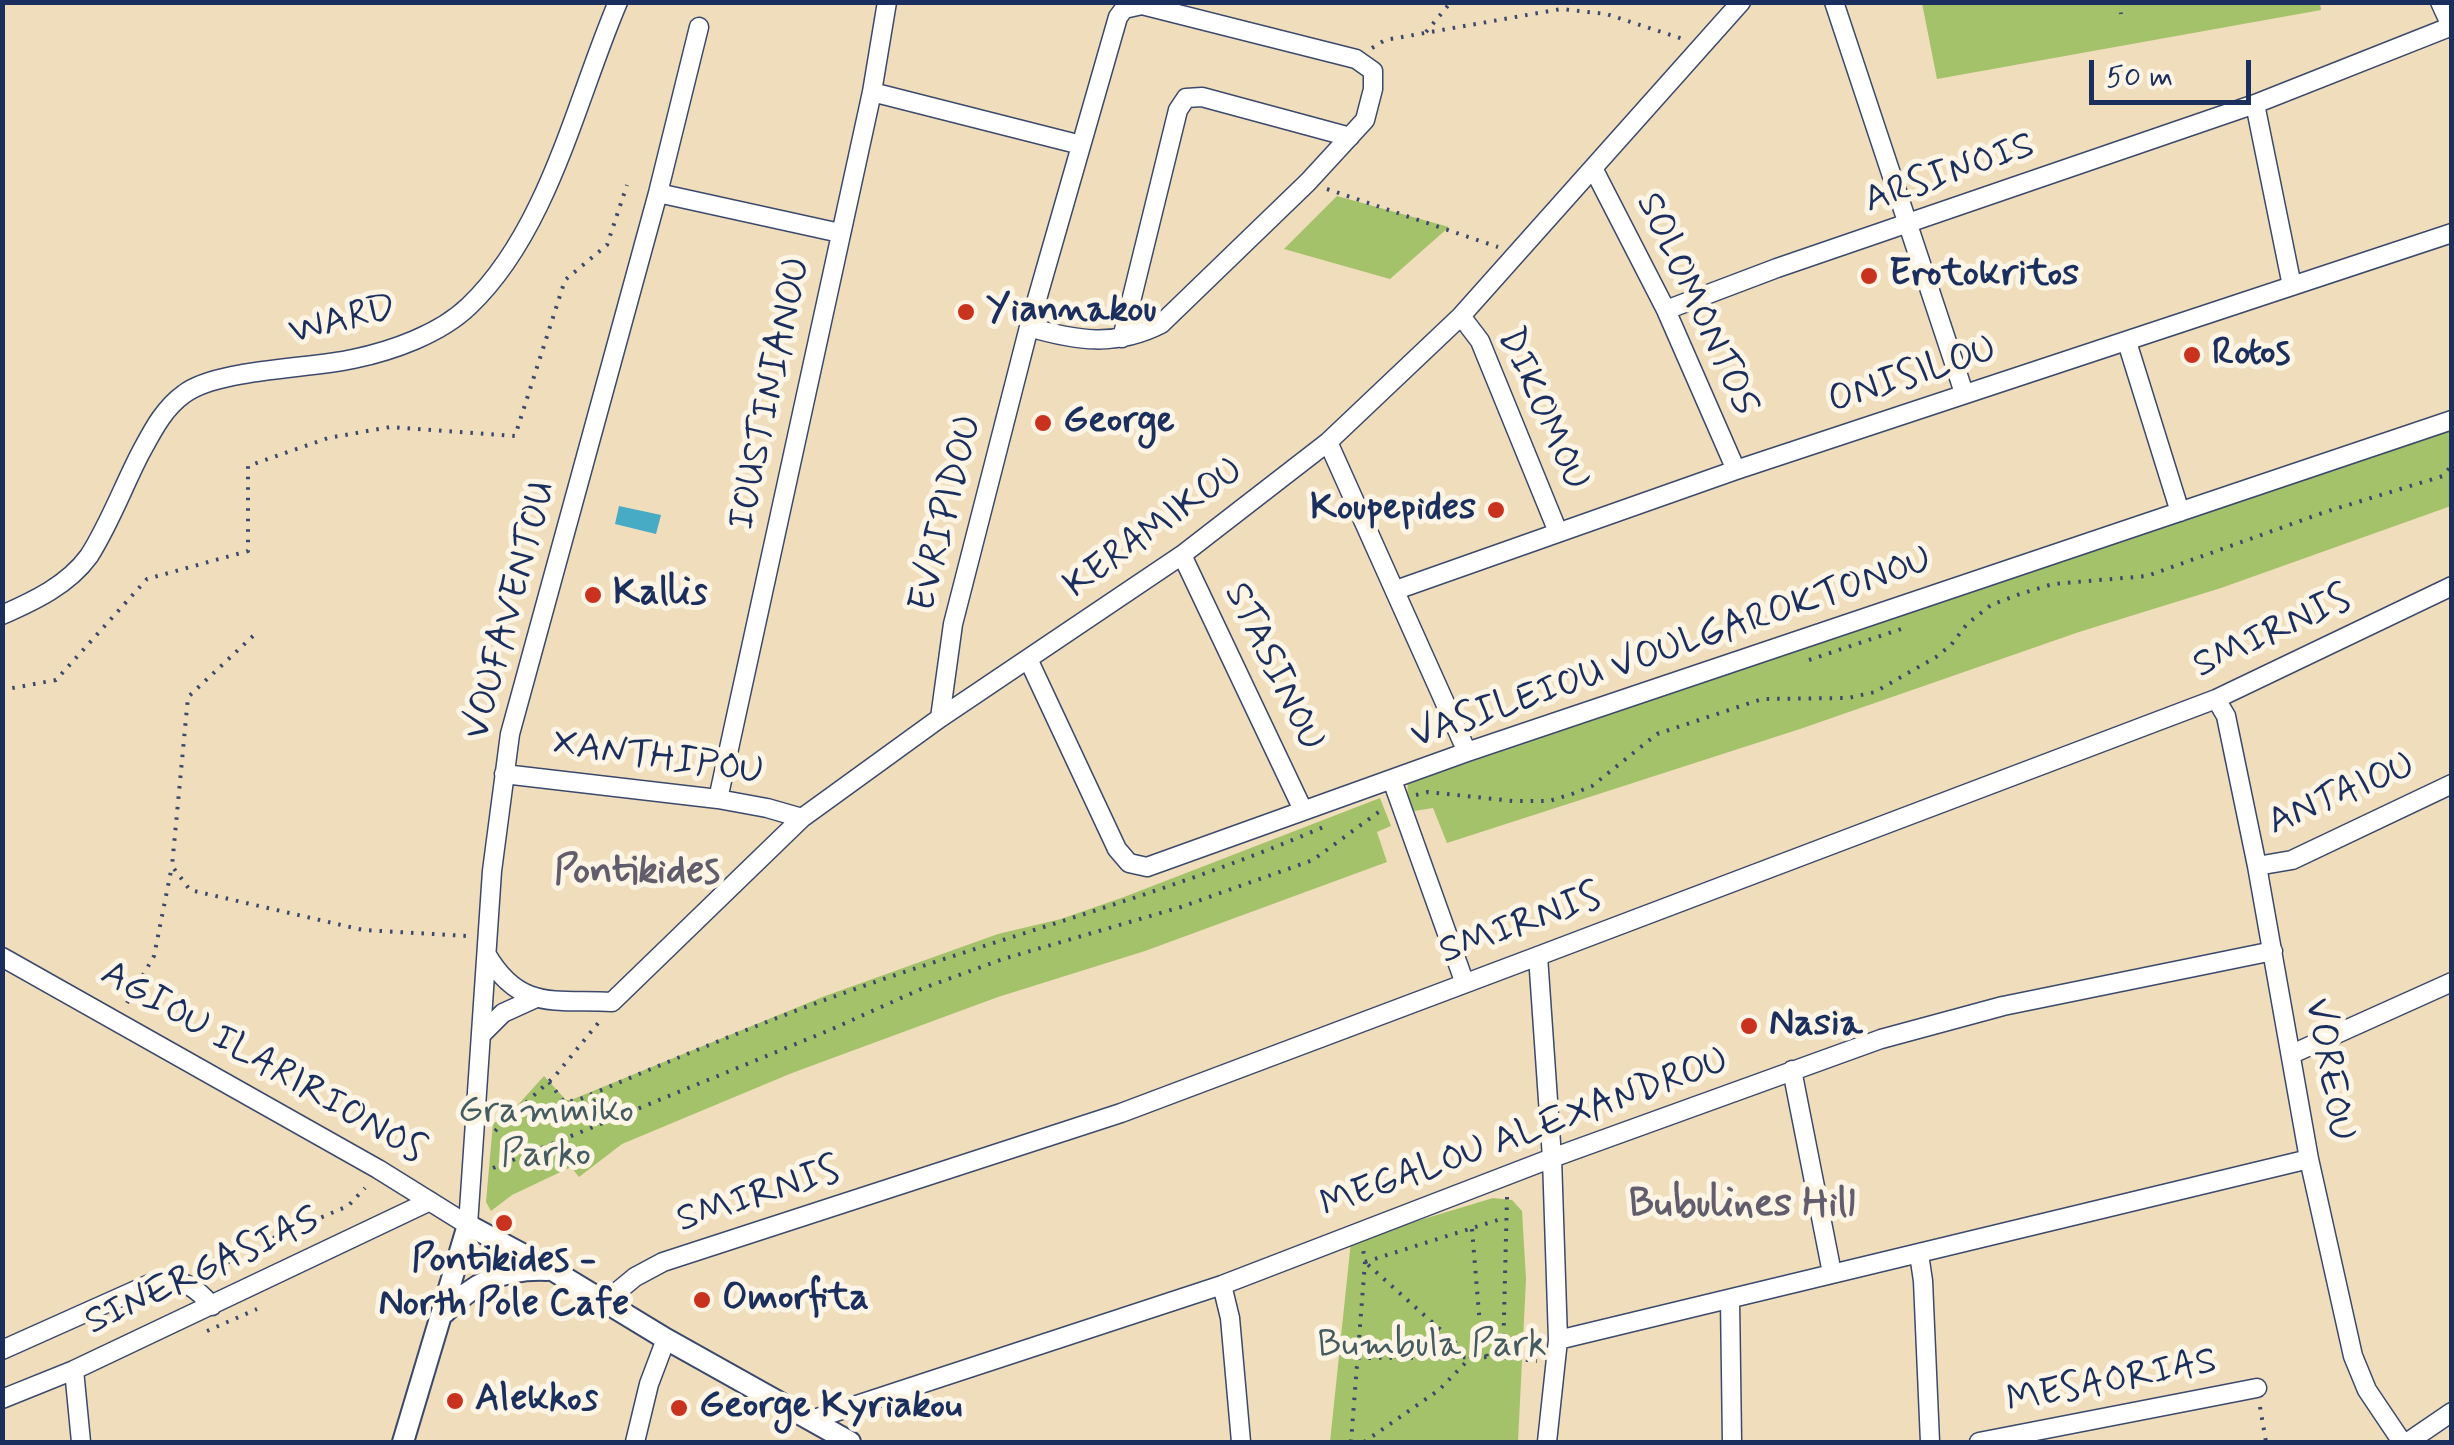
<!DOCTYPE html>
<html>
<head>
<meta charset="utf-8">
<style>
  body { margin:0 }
  #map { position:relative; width:2454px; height:1445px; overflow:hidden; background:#f0ddbc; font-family:Mynerve,sans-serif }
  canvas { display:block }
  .frame { position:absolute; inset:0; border:5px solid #1b2f5e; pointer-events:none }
  .scale { position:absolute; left:2089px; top:60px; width:162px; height:45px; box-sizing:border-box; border:5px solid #1b2f5e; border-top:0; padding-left:12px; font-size:30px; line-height:35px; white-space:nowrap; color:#1b2f5e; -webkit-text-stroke:8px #fcf5e5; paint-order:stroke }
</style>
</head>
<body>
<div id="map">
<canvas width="2454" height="1445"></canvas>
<div class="frame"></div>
<div class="scale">50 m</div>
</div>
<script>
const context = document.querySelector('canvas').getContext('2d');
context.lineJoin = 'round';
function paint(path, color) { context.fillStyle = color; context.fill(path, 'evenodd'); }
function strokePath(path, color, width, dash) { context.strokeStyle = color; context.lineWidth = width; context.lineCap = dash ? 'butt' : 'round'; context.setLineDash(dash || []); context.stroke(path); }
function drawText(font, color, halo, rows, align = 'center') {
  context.font = font + ' Mynerve,sans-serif'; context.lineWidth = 10; context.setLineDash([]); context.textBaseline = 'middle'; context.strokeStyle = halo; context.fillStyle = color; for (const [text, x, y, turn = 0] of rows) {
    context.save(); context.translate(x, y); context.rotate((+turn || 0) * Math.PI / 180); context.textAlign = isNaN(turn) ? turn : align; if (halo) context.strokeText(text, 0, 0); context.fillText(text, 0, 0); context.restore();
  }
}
paint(new Path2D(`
  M2320,2L2321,10L1937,79L1922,3Z
  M1337,196L1449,227L1390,279L1284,249Z
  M2451,429V506L2221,588L2079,632L1800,729L1447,843L1433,808L1414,811L1407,795L1408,783Z
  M1380,798L1391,826L1377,832L1387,862L1145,951L998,997L792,1073L622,1144L579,1177L571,1167L512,1195L491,1211L486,1202L493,1123L506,1118L544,1076L566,1100H571L825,996L998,934L1061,919L1124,897Z
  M1493,1198L1512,1200L1522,1211L1526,1279L1518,1442H1330L1351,1241Z`), '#a4c269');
paint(new Path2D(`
  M619,506L661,515L656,534L615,524Z`), '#47abc6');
const minor = new Path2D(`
  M1834,2L1964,393
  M2440,2L2451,26
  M872,92L1081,145
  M2255,104L2292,286
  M1593,168L1666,310L1736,470
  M658,193L840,233
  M1666,310L1777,268L2255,104L2452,26
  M1461,316L1480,341L1558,532
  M1122,338L1178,110L1186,98L1202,97L1350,137
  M2127,342L2180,512
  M1328,442L1467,752
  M1182,555L1303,810
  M1396,590L1736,470L2452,233
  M2,615C34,601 68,585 89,556C109,525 123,487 140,454C152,432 163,409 184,394C217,369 308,369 353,359C392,351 440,334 469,306C548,231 576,100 618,2
  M1029,661L1117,849L1129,863L1147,867L1467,752L2452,420
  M2216,699L2226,716L2257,866L2309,1159L2353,1356L2367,1390L2402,1442
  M940,718L953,624L1029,327L1118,17L1124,9L1142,5L1356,59L1373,71V89L1365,120L1308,182L1161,324C1116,347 1076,341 1029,327
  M504,774L718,799L767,808L802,818
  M1392,780L1464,981
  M718,799L872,92L887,2
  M2257,866L2292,860L2452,784
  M487,955C520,1011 555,999 612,1002L802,818L940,718L1182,555L1328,442L1461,316L1741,2
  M1538,956L1552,1158L1558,1340L1547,1442
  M2,957L378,1169L468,1225L492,871L510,734L658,193L699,27
  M482,1034L503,1013L536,998
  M2292,1054L2452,982
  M1792,1070L1832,1273
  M1919,1254L1923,1281L1930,1442
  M1222,1285L1230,1318L1241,1442
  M1730,1300L1732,1442
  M606,1301L635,1277L663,1262L1121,1113L1538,956L2216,699L2452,586
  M1558,1340L2309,1159
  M2,1350L154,1282C181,1277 195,1286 212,1306
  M74,1370L81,1442
  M2,1399L74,1370L430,1201
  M811,1420L1222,1285L1552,1158L1881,1039L2003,1006L2273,951
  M635,1442L649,1384L666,1339
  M1979,1442L2257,1388
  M2408,1442L2452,1412`);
const tertiary = new Path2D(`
  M444,1313C474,1283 503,1268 547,1270
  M403,1442L468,1225L554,1271L666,1339L850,1442`);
strokePath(minor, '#3b496c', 21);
strokePath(tertiary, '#3b496c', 24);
strokePath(new Path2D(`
  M2120,2L2121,14
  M1426,32L1451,2
  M1372,48L1385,40L1561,9L1606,14L1683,39
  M1327,189L1498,247
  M253,636L188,697L172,866L190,890L363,930L468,936
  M1809,660L1904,628
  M2,690L56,680L147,579L248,551V466L328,438L390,427L515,436L565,280L607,245L627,185
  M1416,795L1428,792L1513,801H1549L1572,794L1592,786L1657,734L1762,699L1848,698L1875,692L1936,657L1951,645L1967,624L1991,605L2020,594L2053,584L2147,576L2325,512L2443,476L2452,465
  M127,1003L154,956L172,866
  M549,1082L564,1102L578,1100C676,1058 774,1017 875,982C1026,930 1181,889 1328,825
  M495,1131L555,1076L599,1022
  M493,1168L830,1030L921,989L1003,959L1181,907L1313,860L1380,811
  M1472,1229L1480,1326L1487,1357
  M1365,1262L1504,1218
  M227,1263L266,1241L348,1206L365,1188
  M207,1331L257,1309
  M1503,1357L1507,1197
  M1358,1358L1503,1357L1537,1361
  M2260,1407L2266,1442
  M1351,1442L1365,1262L1363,1249
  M1364,1442L1439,1390L1471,1357L1365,1262`), '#3b496c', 4, [2.5, 8]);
strokePath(minor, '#fff', 18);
strokePath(tertiary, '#fff', 20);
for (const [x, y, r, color] of [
  [1869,276,10,"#c8321e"],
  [966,312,10,"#c8321e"],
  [2192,355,10,"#c8321e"],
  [1043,423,10,"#c8321e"],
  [1496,510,10,"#c8321e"],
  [593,595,10,"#c8321e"],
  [1749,1026,10,"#c8321e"],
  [504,1223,10,"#c8321e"],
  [702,1300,10,"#c8321e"],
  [455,1401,10,"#c8321e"],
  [679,1408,10,"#c8321e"]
]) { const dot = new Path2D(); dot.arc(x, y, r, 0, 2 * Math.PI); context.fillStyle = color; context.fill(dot); strokePath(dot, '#fcf5e5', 4); }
drawText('38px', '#1b2f5e', '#fcf5e5', [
  ["ARSINOIS",1950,175,-19],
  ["SOLOMONTOS",1695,305,65],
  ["WARD",343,322,-14],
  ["ONISILOU",1913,377,-18],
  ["IOUSTINIANOU",772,394,-78],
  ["DIKOMOU",1541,410,66],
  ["EVRIPIDOU",948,514,-76],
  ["KERAMIKOU",1155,530,-36],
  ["VOUFAVENTOU",512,611,-75],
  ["SMIRNIS",2273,634,-25],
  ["VASILEIOU VOULGAROKTONOU",1672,650,-19],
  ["STASINOU",1272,668,64],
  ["XANTHIPOU",658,760,8],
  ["ANTAIOU",2342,796,-23],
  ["SMIRNIS",1521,926,-20],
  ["AGIOU ILARIRIONOS",262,1064,30],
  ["VOREOU",2327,1070,80],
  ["MEGALOU ALEXANDROU",1525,1135,-20],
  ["SMIRNIS",759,1197,-18],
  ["SINERGASIAS",203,1273,-25],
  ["MESAORIAS",2112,1383,-11]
]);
drawText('bold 38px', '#1b2f5e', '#fcf5e5', [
  ["Erotokritos",1889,276],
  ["Yiannakou",986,312],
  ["Rotos",2212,355],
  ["George",1063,423],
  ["Koupepides",1476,510,"right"],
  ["Kallis",613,595],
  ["Nasia",1769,1026],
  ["Pontikides -",504,1262,"center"],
  ["North Pole Cafe",504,1306,"center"],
  ["Omorfita",722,1300],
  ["Alekkos",475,1401],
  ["George Kyriakou",699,1408]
], 'left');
drawText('38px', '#445b61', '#fcf5e5', [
  ["Grammiko",546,1113],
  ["Parko",546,1157],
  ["Bumbula Park",1432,1347]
]);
drawText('bold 40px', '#625d6c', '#fcf5e5', [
  ["Pontikides",637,874],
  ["Bubulines Hill",1742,1207]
]);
</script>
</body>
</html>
